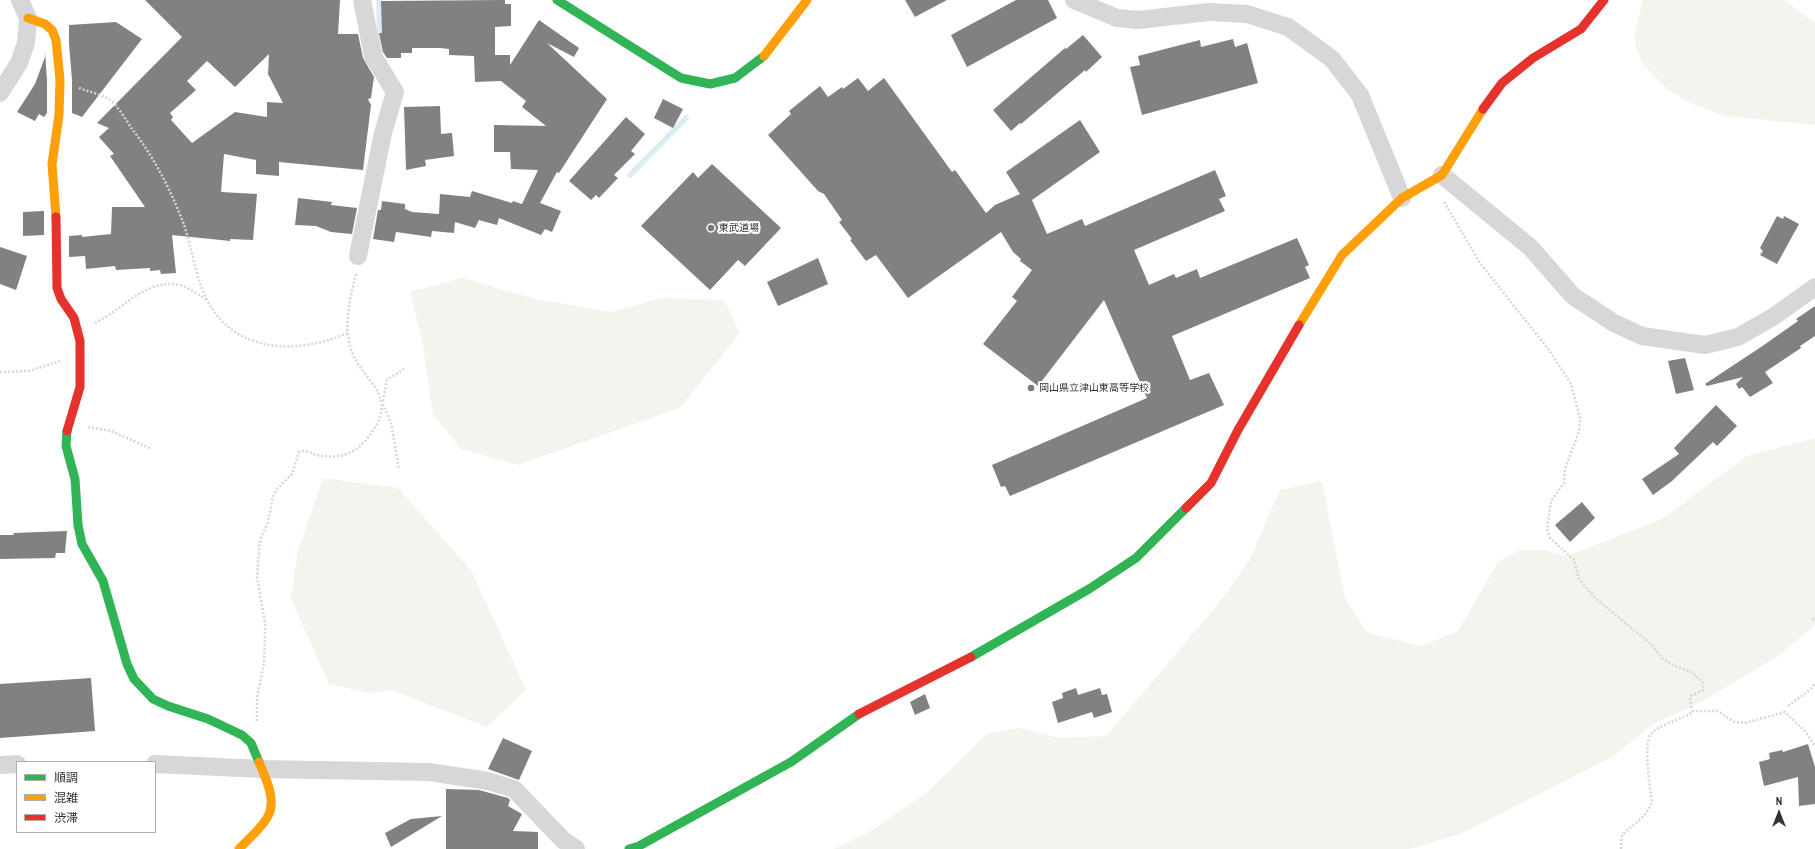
<!DOCTYPE html>
<html>
<head>
<meta charset="utf-8">
<style>
  body { margin:0 }
  #map { position:relative; width:1815px; height:849px; overflow:hidden; background:#fff; font-family:"Archivo Narrow","Noto Sans JP",sans-serif }
  canvas { display:block }
  .legend { position:absolute; left:16px; top:761px; width:140px; height:72px; box-sizing:border-box; background:#fff; border:1px solid #adadad; margin:0; padding:5px 7px; list-style:none; font-size:12px; color:#333 }
  .legend li { display:flex; align-items:center; gap:8px; height:20px }
  .legend b { width:20px; border:1px solid #adadad }
  .north { position:absolute; left:1759px; top:793px; width:40px; height:40px; -webkit-text-stroke:3px #fff; paint-order:stroke; rotate:0deg; font-size:11px; font-weight:700; line-height:16px; text-align:center; color:#333 }
  .north::after { content:''; display:block; margin:auto; width:14px; height:18px; background:#333; clip-path:polygon(50% 0,100% 100%,50% 72%,0 100%) }
</style>
</head>
<body>
<div id="map">
<canvas width="1815" height="849"></canvas>
<ul class="legend">
<li><b style="height:5px;background:#30b455"></b>順調</li>
<li><b style="height:5px;background:#ff9f0a"></b>混雑</li>
<li><b style="height:5px;background:#e5322d"></b>渋滞</li>
</ul>
<div class="north">N</div>
</div>
<script>
const context = document.querySelector('canvas').getContext('2d');
context.lineJoin = 'round';
function paint(path, color) { context.fillStyle = color; context.fill(path, 'evenodd'); }
function strokePath(path, color, width, dash) { context.strokeStyle = color; context.lineWidth = width; context.lineCap = dash ? 'butt' : 'round'; context.setLineDash(dash || []); context.stroke(path); }
function drawText(font, color, halo, rows, align = 'center') {
  context.font = font + ' "Archivo Narrow","Noto Sans JP",sans-serif'; context.lineWidth = 4; context.setLineDash([]); context.textBaseline = 'middle'; context.strokeStyle = halo; context.fillStyle = color; for (const [text, x, y, turn = 0] of rows) {
    context.save(); context.translate(x, y); context.rotate((+turn || 0) * Math.PI / 180); context.textAlign = isNaN(turn) ? turn : align; if (halo) context.strokeText(text, 0, 0); context.fillText(text, 0, 0); context.restore();
  }
}
paint(new Path2D(`
  M1643,0H1784L1815,23V125L1726,116L1692,104L1667,89L1642,63L1636,47L1635,34Z
  M462,278L535,299L611,312L662,298L724,300L740,333L680,408L518,465L461,449L433,415L422,340L410,292Z
  M1815,438V625L1777,657L1697,704L1653,724L1614,756L1460,834L1409,849H834L869,832L926,793L987,734L1019,728L1058,738L1106,736L1214,609L1249,561L1280,490L1322,481L1345,598L1367,633L1421,646L1458,631L1498,562L1520,550H1544L1567,556L1662,519L1747,456Z
  M323,478L398,488L471,570L526,690L487,727L391,690L369,693L329,684L291,599L298,551Z`), '#f1f5ed');
strokePath(new Path2D(`
  M379,0L380,52
  M630,175L686,118`), '#ddebf3', 5.5);
paint(new Path2D(`
  M145,0H340L338,34H358L363,58L374,77L371,98L368,99L371,105L363,170L279,162V176L256,174V160L224,154L221,192L257,194L253,240L230,239V241L172,235L176,273L161,274L160,270L150,271V268L116,270L115,266L86,269L85,256L69,257V236L82,235V237L111,234L112,207H145L110,156L114,154L99,137L109,128L97,123L182,37ZM269,54L268,74L283,103L267,102V117L235,112L192,143L171,120L173,117L170,113L196,90L187,81L207,61L235,87Z
  M505,0V4H511V26L495,27V55H510V65L539,20L579,48L574,57L547,43L607,99L559,173L557,172L540,203L561,211L552,232L545,229L541,235L499,218L497,225L479,220L475,228L455,222L454,233L432,231L431,237L396,232L394,242L373,239L378,210H381L382,201L405,204V209L412,212L439,214L440,194L470,197L472,191L512,203L513,201L522,204L538,170L511,169L510,152H494V125L546,126L522,107L526,101L501,81L475,82L474,56L449,55V49L440,48H412V53H401V58H387L383,52L379,33H382L381,1Z
  M905,0H947L915,17Z
  M1016,0H1048L1057,18L967,67L951,35Z
  M116,22L142,39L82,117L72,113V80L69,44V25Z
  M1083,35L1102,57L1086,72L1085,70L1021,124L1020,123L1011,131L993,110L1065,48L1066,49Z
  M1233,39L1235,47L1247,43L1258,83L1142,115L1130,67L1140,65L1138,56L1200,40L1201,47Z
  M45,51L47,80V113L44,117L39,114L35,121L17,112L35,84L45,57Z
  M858,78L868,91L884,78L952,172L955,170L986,213L995,205L1020,194L1006,172L1080,120L1100,152L1032,200L1047,234L1082,219L1085,226L1215,170L1226,196L1219,199L1225,211L1134,250L1149,285L1174,274L1176,278L1197,269L1200,278L1297,238L1309,265L1305,267L1310,278L1172,336L1190,380L1209,373L1224,405L1010,496L1005,486L1001,487L992,465L1147,398L1104,300L1038,386L983,344L1017,301L1012,297L1032,270L1020,261L1021,259L1013,252L1001,232L908,298L876,255L866,261L850,240L852,239L839,222L842,220L824,194L818,191L768,135L791,114L789,111L820,86L828,97L842,87L843,89Z
  M663,99L683,109L673,128L654,118Z
  M440,106L441,134L452,133L454,156L425,160L426,166L406,170L404,107Z
  M626,117L645,134L631,151L635,154L614,175L618,178L599,198L596,195L591,200L569,181Z
  M712,164L781,228L745,266L738,260L710,290L641,226L693,172L698,178Z
  M298,198L332,202L331,205L357,208L352,234L331,232L316,226L295,225Z
  M44,211V235L23,236V212Z
  M1777,216L1783,219L1784,216L1799,224L1777,264L1760,255L1763,251L1760,248Z
  M0,247L27,256L16,290L0,284Z
  M818,258L828,284L778,306L767,282Z
  M1815,306V336L1800,346L1801,348L1765,372L1773,383L1750,397L1742,387L1739,389L1736,384L1743,377L1707,386L1705,384L1761,347L1798,321L1796,319Z
  M1685,358L1694,390L1676,394L1668,361Z
  M1716,405L1737,426L1717,446L1713,442L1672,481L1653,495L1642,479L1679,454L1674,448Z
  M1582,502L1595,518L1570,542L1555,525Z
  M67,531L65,553H56L55,558L0,559V535H14L13,533Z
  M91,678L95,731L0,738V684Z
  M1076,688L1078,695L1100,688L1102,695L1107,694L1112,712L1094,718L1092,712L1058,723L1052,702L1063,698L1062,693Z
  M925,694L930,708L915,715L910,702Z
  M503,738L532,751L519,780L488,769Z
  M1808,744L1815,767V804L1799,806L1798,777L1764,786L1759,762L1770,759L1769,753L1782,750L1783,752Z
  M446,789L479,790L508,798L510,800L508,806L522,814L513,831L538,832V849H446Z
  M442,816L391,847L385,833L411,819Z`), '#818181');
strokePath(new Path2D(`
  M79,88C89,92 101,94 110,100C117,105 127,121 132,129C154,157 170,189 183,222C192,247 195,276 207,300C236,355 298,354 348,333
  M1444,202L1480,263L1549,350L1571,384L1580,418L1579,431L1565,469L1564,483L1551,501L1547,529L1550,538L1574,560L1579,579L1595,598L1651,644L1662,658L1673,665L1691,672L1703,682V690L1691,696L1690,700L1692,711
  M95,323C102,319 110,315 116,310C136,296 156,278 183,286C191,289 199,295 207,300
  M0,372L29,371L60,361
  M383,401L387,380L404,369
  M383,404L391,423L399,469
  M88,427L111,431L152,449
  M1812,620L1815,617
  M1788,706L1810,690L1815,683
  M257,721V698L264,663L265,635V622L257,577L260,540L268,522L273,497L277,489L292,474L299,452C305,449 311,453 316,455C328,457 338,458 349,453C360,448 367,440 373,430C399,394 360,380 351,349C343,324 350,299 356,274
  M1621,849L1622,835C1633,824 1647,817 1652,802C1650,788 1643,744 1651,734C1657,726 1680,719 1690,714L1692,711H1718L1734,722L1745,723L1785,712L1805,731L1815,746`), '#d6d6d6', 2.5, [2, 2]);
strokePath(new Path2D(`
  M1074,0L1117,18L1138,20L1209,12L1247,14L1288,27L1332,59L1360,95L1402,198
  M0,93L19,63L26,43L28,18L20,0
  M1442,175L1530,247L1573,296L1614,323L1642,336L1705,345L1738,337L1773,317L1815,287
  M358,256L383,133L395,92L373,56L362,0
  M155,764L262,769L429,772L488,781L514,789L563,840L576,849
  M0,765L17,764`), '#d7d7d7', 18);
strokePath(new Path2D(`
  M557,0L681,78L710,84L735,78L764,56
  M67,431L66,446L75,479L78,525L82,544L103,581L127,664L134,679L153,699L168,706L208,719L242,735L251,743L259,762
  M971,657L1089,589L1136,558L1186,508
  M629,849L639,846L791,762L859,714`), '#30b455', 9);
strokePath(new Path2D(`
  M28,18L45,24L52,30L56,40L60,80L59,115L52,164L56,217
  M764,56L807,0
  M1299,325L1342,255L1402,198L1442,175L1483,109
  M239,849C247,840 263,827 268,816C277,800 265,777 259,762`), '#ff9f0a', 9);
strokePath(new Path2D(`
  M1483,109L1502,83L1533,58L1581,29L1604,0
  M56,217L57,288L61,299L74,318L80,341V387L67,431
  M1186,508L1211,483L1238,430L1299,325
  M859,714L971,657`), '#e5322d', 9);
for (const [x, y, r, color] of [
  [711,228,4,"#7a7a7a"],
  [1031,388,4,"#7a7a7a"]
]) { const dot = new Path2D(); dot.arc(x, y, r, 0, 2 * Math.PI); context.fillStyle = color; context.fill(dot); strokePath(dot, '#fff', 1.5); }
drawText('10px', '#333', '#fff', [
  ["東武道場",719,228],
  ["岡山県立津山東高等学校",1039,388]
], 'left');
</script>
</body>
</html>
